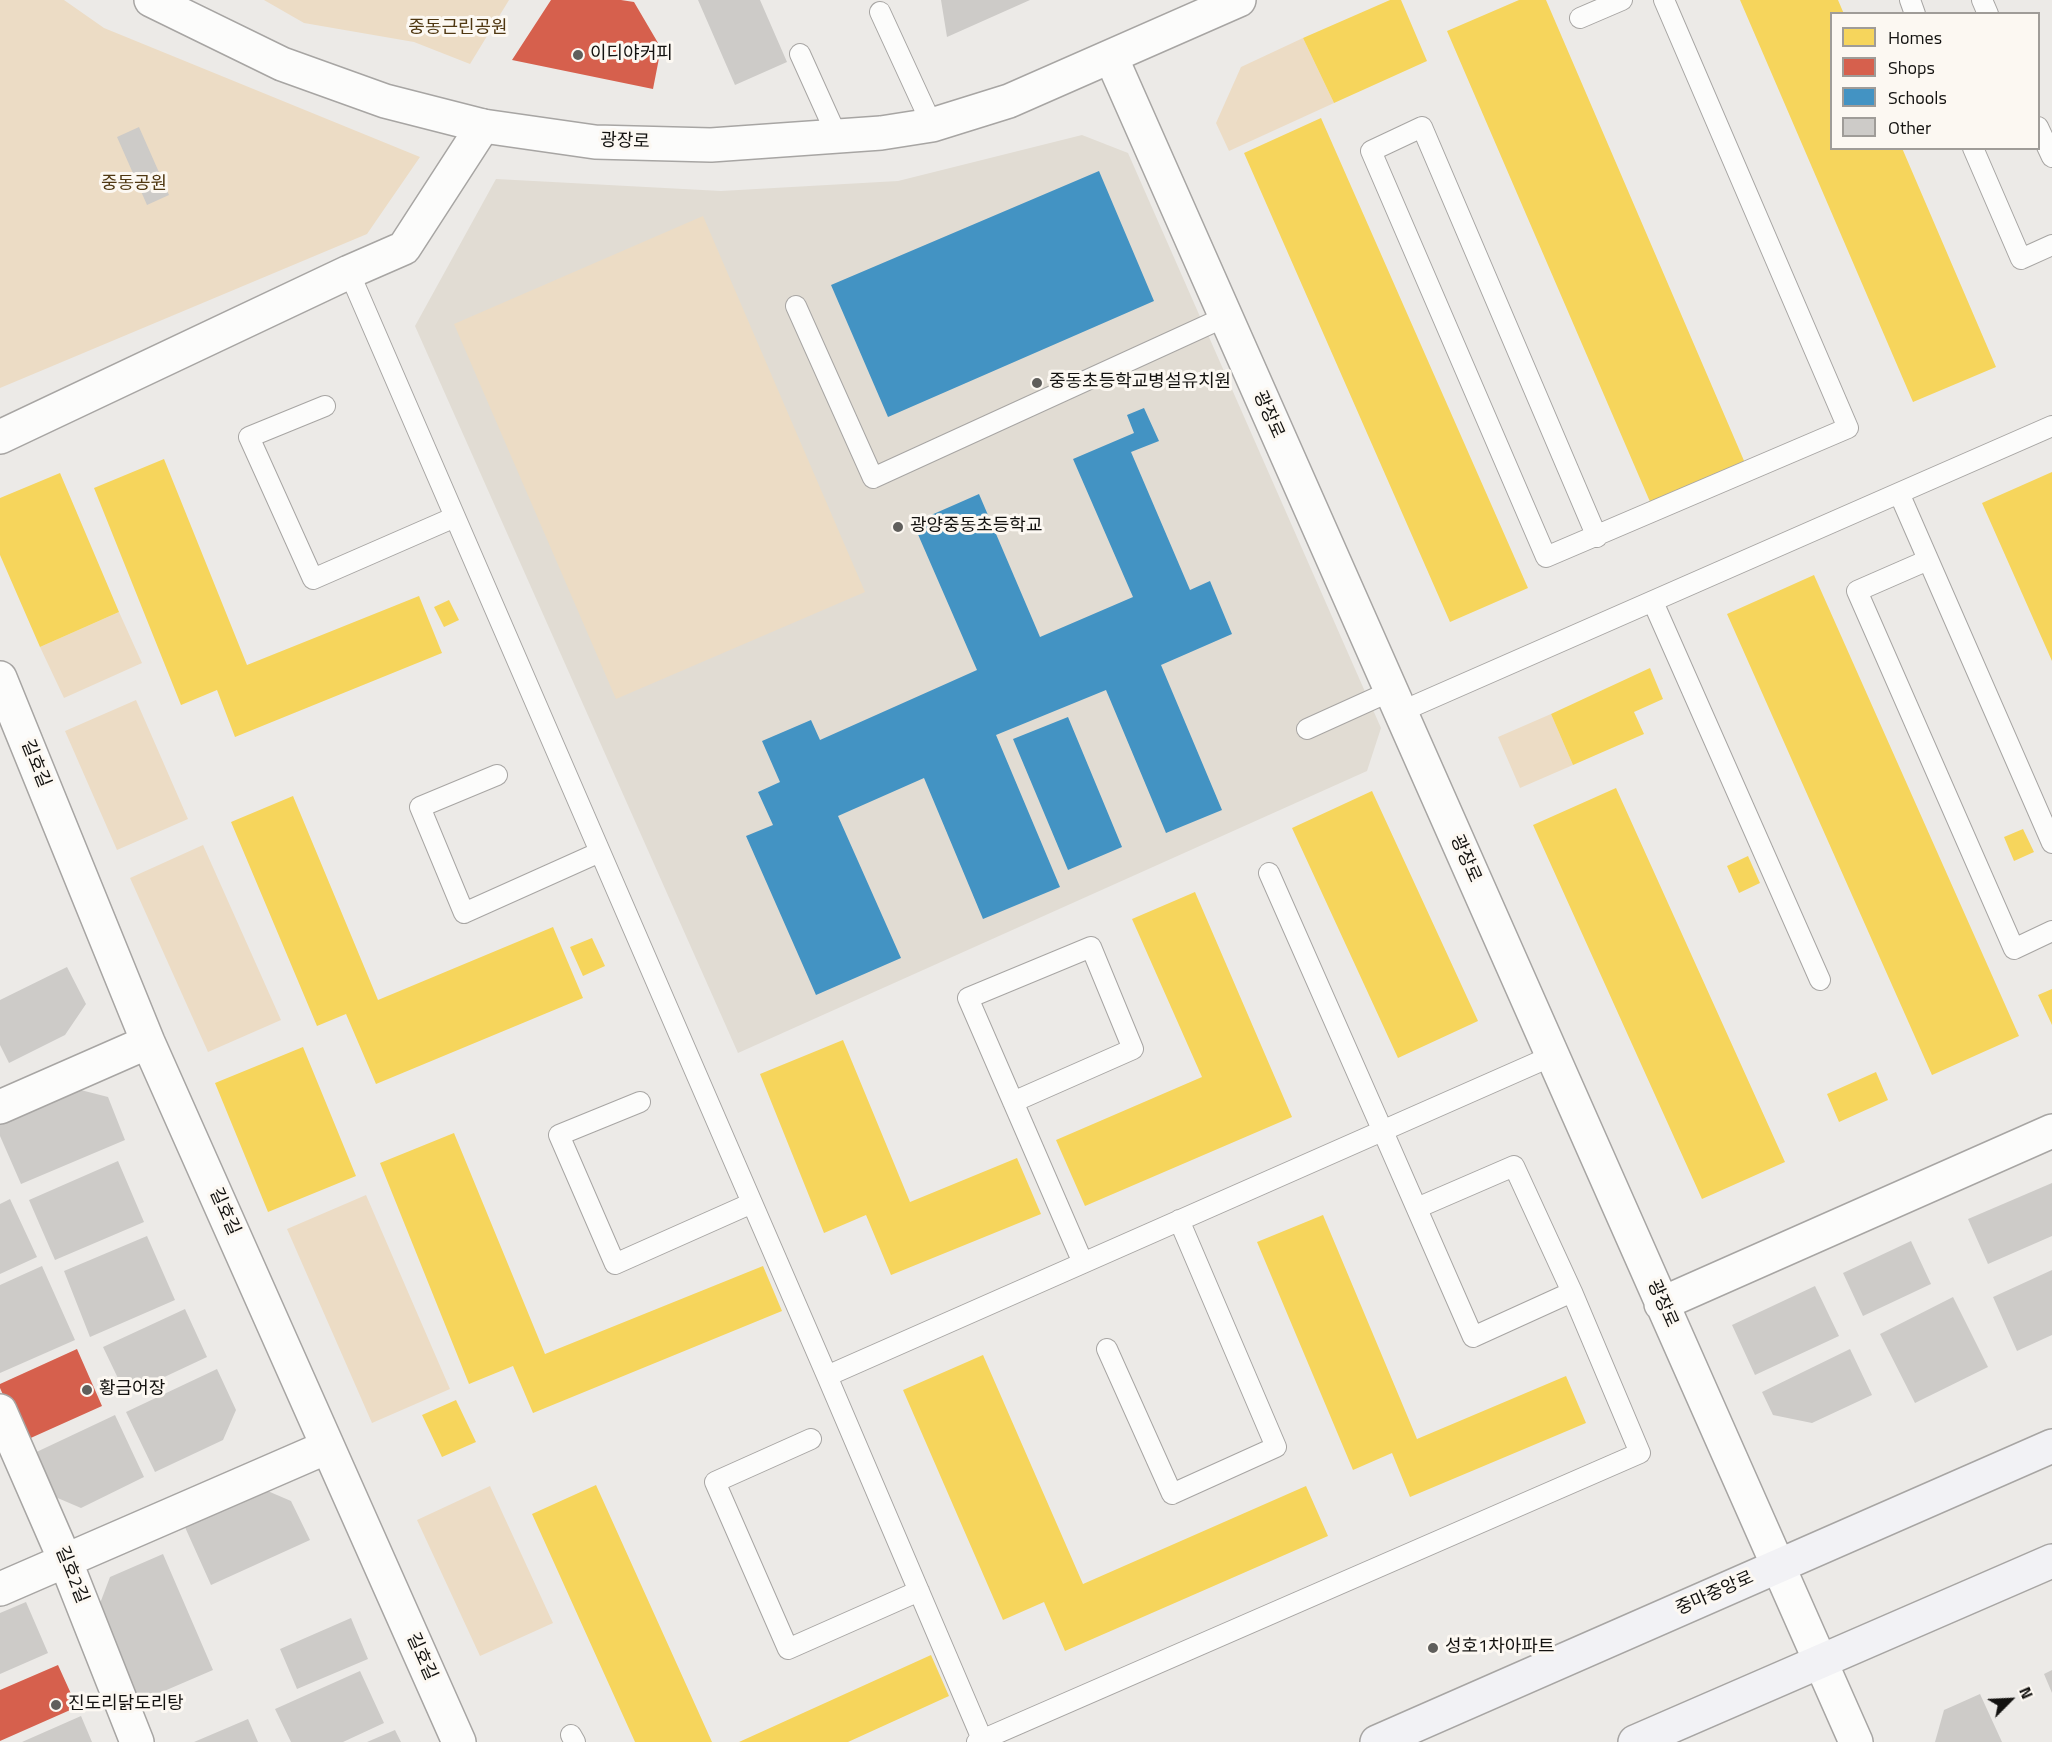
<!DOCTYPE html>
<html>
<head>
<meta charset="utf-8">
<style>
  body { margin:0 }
  #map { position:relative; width:2052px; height:1742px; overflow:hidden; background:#eceae7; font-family:"Titillium Web",sans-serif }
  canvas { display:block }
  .legend { position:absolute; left:1830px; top:12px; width:210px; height:138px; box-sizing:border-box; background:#fcf8f2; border:2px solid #9f9c98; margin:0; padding:8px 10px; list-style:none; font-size:18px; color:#131210 }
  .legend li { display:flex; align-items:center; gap:12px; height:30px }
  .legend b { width:30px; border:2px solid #9f9c98 }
  .north { position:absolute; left:1980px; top:1670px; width:60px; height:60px; -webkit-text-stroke:4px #fcf8f2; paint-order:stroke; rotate:66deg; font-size:16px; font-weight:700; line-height:24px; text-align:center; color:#131210 }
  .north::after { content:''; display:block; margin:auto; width:21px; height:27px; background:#131210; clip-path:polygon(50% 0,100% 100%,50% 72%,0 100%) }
</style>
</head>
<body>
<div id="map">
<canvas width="2052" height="1742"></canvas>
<ul class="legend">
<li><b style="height:16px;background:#f6d55c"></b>Homes</li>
<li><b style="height:16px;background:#d6604d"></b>Shops</li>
<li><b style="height:16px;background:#4393c3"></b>Schools</li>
<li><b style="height:16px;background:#cdcbc8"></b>Other</li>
</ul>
<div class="north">N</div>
</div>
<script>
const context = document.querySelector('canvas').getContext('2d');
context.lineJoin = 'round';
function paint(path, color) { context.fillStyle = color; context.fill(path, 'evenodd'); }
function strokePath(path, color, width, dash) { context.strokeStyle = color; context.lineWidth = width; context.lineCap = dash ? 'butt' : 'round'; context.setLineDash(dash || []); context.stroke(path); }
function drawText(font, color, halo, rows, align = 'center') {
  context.font = font + ' "Titillium Web","Noto Sans KR",sans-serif'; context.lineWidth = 6; context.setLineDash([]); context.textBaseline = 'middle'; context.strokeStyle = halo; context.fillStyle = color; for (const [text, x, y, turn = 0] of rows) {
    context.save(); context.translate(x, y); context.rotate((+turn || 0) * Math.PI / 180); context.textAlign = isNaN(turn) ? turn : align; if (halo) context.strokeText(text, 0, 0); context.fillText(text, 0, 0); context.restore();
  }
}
paint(new Path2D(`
  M1082,135L1128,153L1381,728L1367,771L738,1053L415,326L496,179L721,191L898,181Z`), '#e1dcd3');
paint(new Path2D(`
  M0,0H64L104,28L420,157L367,234L0,388Z
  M264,0H509L470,64L414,42L304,23Z
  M1303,38L1334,103L1229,151L1216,123L1241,67Z
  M703,216L865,592L616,699L454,324Z
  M119,612L142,663L64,698L40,647Z
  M136,700L188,819L117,850L65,731Z
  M1551,714L1573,765L1520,788L1498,737Z
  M203,845L281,1020L208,1052L130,878Z
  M366,1195L450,1389L372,1423L287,1229Z
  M490,1486L553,1623L480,1656L417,1520Z`), '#ecdcc5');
paint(new Path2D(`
  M1390,0H1401L1427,61L1334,103L1303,38Z
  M1519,0H1546L1745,463L1651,504L1447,31Z
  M1740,0H1838L1844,14H1832V148H1902L1996,367L1913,402Z
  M1321,118L1528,588L1450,622L1244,153Z
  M164,459L247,665L419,596L442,653L235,737L217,690L181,705L94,488Z
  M2052,472V661L1982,503Z
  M60,473L119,612L40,647L0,555V498Z
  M1814,575L2019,1036L1932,1075L1727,614Z
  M449,600L459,620L444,627L434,607Z
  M1650,668L1663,699L1634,712L1644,734L1573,765L1551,714Z
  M1616,788L1785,1162L1702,1199L1533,825Z
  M1372,791L1478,1021L1398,1058L1292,828Z
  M293,796L378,1000L553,927L583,998L376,1084L346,1014L317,1026L231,822Z
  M2023,829L2034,852L2014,861L2004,837Z
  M1748,856L1760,883L1739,893L1727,866Z
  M1195,892L1292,1117L1085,1206L1056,1140L1202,1077L1132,919Z
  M592,938L605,966L583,976L570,947Z
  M2052,989V1025L2038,995Z
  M843,1040L910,1202L1017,1158L1041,1214L891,1275L866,1215L824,1233L760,1074Z
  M303,1047L356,1176L268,1212L215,1083Z
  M1876,1072L1888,1100L1839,1122L1827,1094Z
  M454,1133L545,1354L763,1266L782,1311L533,1413L513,1366L469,1384L380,1163Z
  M1323,1215L1417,1439L1566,1376L1586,1423L1410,1497L1392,1453L1353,1470L1257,1242Z
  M983,1355L1083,1584L1306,1486L1328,1536L1065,1651L1044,1602L1003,1620L903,1390Z
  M456,1400L476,1442L442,1457L422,1415Z
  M596,1485L712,1742H635L532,1514Z
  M931,1655L949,1696L848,1742H739Z`), '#f6d55c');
paint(new Path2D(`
  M551,0H621L634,2L661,48L653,89L512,60Z
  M77,1349L102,1406L24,1441L0,1388V1384Z
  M58,1665L77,1707L0,1741V1690Z`), '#d6604d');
paint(new Path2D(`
  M1099,171L1154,301L888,417L831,285Z
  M1144,408L1159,441L1131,452L1190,590L1210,581L1232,634L1161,665L1222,810L1166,833L1106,690L996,735L1060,887L983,919L924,778L838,816L901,958L816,995L746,836L773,825L758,792L780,782L762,741L811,720L820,740L977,670L913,523L979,494L1040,637L1133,597L1073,459L1134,433L1127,415Z
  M1068,717L1122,847L1068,870L1013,739Z`), '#4393c3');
paint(new Path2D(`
  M698,0H760L787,62L735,85Z
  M941,0H1030L947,37Z
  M139,127L169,195L147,205L117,137Z
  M67,967L86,1004L65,1035L9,1063L0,1045V1000Z
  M65,1086L108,1097L125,1140L21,1184L0,1136V1113Z
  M118,1161L144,1222L55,1260L29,1200Z
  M2052,1183V1236L1988,1264L1968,1219Z
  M10,1199L37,1257L0,1274V1204Z
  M147,1236L175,1300L90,1337L64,1271Z
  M1911,1241L1931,1284L1863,1316L1843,1273Z
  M42,1266L75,1340L0,1373V1285Z
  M2052,1270V1335L2017,1351L1993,1297Z
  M1815,1286L1839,1336L1755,1375L1732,1325Z
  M1953,1297L1988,1367L1915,1403L1880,1334Z
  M185,1309L207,1357L126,1395L103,1347Z
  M1850,1349L1872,1395L1812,1423L1773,1415L1762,1392Z
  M217,1369L236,1410L223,1440L155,1472L126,1412Z
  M115,1415L144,1477L81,1508L46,1493L28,1456Z
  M263,1489L291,1501L310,1540L211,1585L184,1525Z
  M163,1554L213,1670L134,1704L96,1614L110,1577Z
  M26,1602L48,1653L0,1674V1613Z
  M351,1618L368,1659L297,1689L280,1649Z
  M2052,1670V1693L2044,1674Z
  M360,1671L384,1723L343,1742H291L275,1709Z
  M1980,1694L2002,1742H1935L1944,1710Z
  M81,1716L92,1742H22Z
  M248,1719L258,1742H194Z
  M395,1730L401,1742H367Z`), '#cdcbc8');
const service = new Path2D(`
  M1910,0L1915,14
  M1982,0L1988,14
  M880,12L932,125
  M1580,18L1622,0
  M800,54L837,136
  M2038,127L2052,157
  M1973,148L2021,259L2052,245
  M349,272L827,1376L982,1739
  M796,306L873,478L1225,317
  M325,406L249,437L313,579L455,517
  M1899,493L2052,426
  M1597,537L1422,127L1371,151L1546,557L1848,428L1664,0
  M1928,560L1857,591L2014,949L2052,931
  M1653,602L1820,980
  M1400,712L1899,493L2052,843
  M1307,729L1391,691
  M497,775L420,807L464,913L600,852
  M1269,873C1338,1028 1405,1182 1473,1337L1572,1292L1514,1166L1417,1208
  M640,1102L559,1135L615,1264L752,1203
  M1013,1102L1133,1049L1091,947L968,998L1083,1263
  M1107,1349L1172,1494L1276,1447L1179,1220
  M827,1376L1552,1056
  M811,1439L715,1482L788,1649L919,1591
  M571,1735L575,1742
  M977,1742L1640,1453L1572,1292`);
const minor = new Path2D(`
  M1111,57L1856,1742
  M0,437L349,272L404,248L483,126
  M0,678L148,1042L459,1742
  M0,1107L148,1042
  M1661,1304L2052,1131
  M0,1411L65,1560L137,1742
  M0,1589L327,1447`);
const tertiary = new Path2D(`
  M151,0L282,64L385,101L483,126L595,142L711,145L881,133L932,125L1009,101L1239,0`);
const secondary = new Path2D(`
  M1377,1742L2052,1446
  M1635,1742L2052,1561`);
strokePath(service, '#a7a5a3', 22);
strokePath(minor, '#a7a5a3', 36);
strokePath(tertiary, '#a7a5a3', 36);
strokePath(secondary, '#a7a5a3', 36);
strokePath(service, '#fcfcfb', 20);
strokePath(minor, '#fcfcfb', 33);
strokePath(tertiary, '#fcfcfb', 33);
strokePath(secondary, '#f2f2f5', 33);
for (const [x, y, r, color] of [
  [578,55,6,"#5f5e5b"],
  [1037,383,6,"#5f5e5b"],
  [898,527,6,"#5f5e5b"],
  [87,1390,6,"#5f5e5b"],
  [1433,1648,6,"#5f5e5b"],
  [56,1705,6,"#5f5e5b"]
]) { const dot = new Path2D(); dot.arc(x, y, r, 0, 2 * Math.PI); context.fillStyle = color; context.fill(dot); strokePath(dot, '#fcf8f2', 2); }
drawText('18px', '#4f3711', '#fcf8f2', [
  ["중동근린공원",458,29],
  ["중동공원",134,185]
]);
drawText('18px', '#131210', '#fcf8f2', [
  ["이디야커피",590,55],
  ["중동초등학교병설유치원",1049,383],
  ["광양중동초등학교",910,527],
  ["황금어장",99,1390],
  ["성호1차아파트",1445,1648],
  ["진도리닭도리탕",68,1705]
], 'left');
drawText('18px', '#131210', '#fcf8f2', [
  ["광장로",625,142,2],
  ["광장로",1268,415,66],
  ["길호길",35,764,68],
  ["광장로",1465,859,66],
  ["길호길",224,1212,66],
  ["광장로",1662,1304,66],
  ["길호2길",71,1575,68],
  ["중마중앙로",1715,1594,-24],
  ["길호길",421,1657,66]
]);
</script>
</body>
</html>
